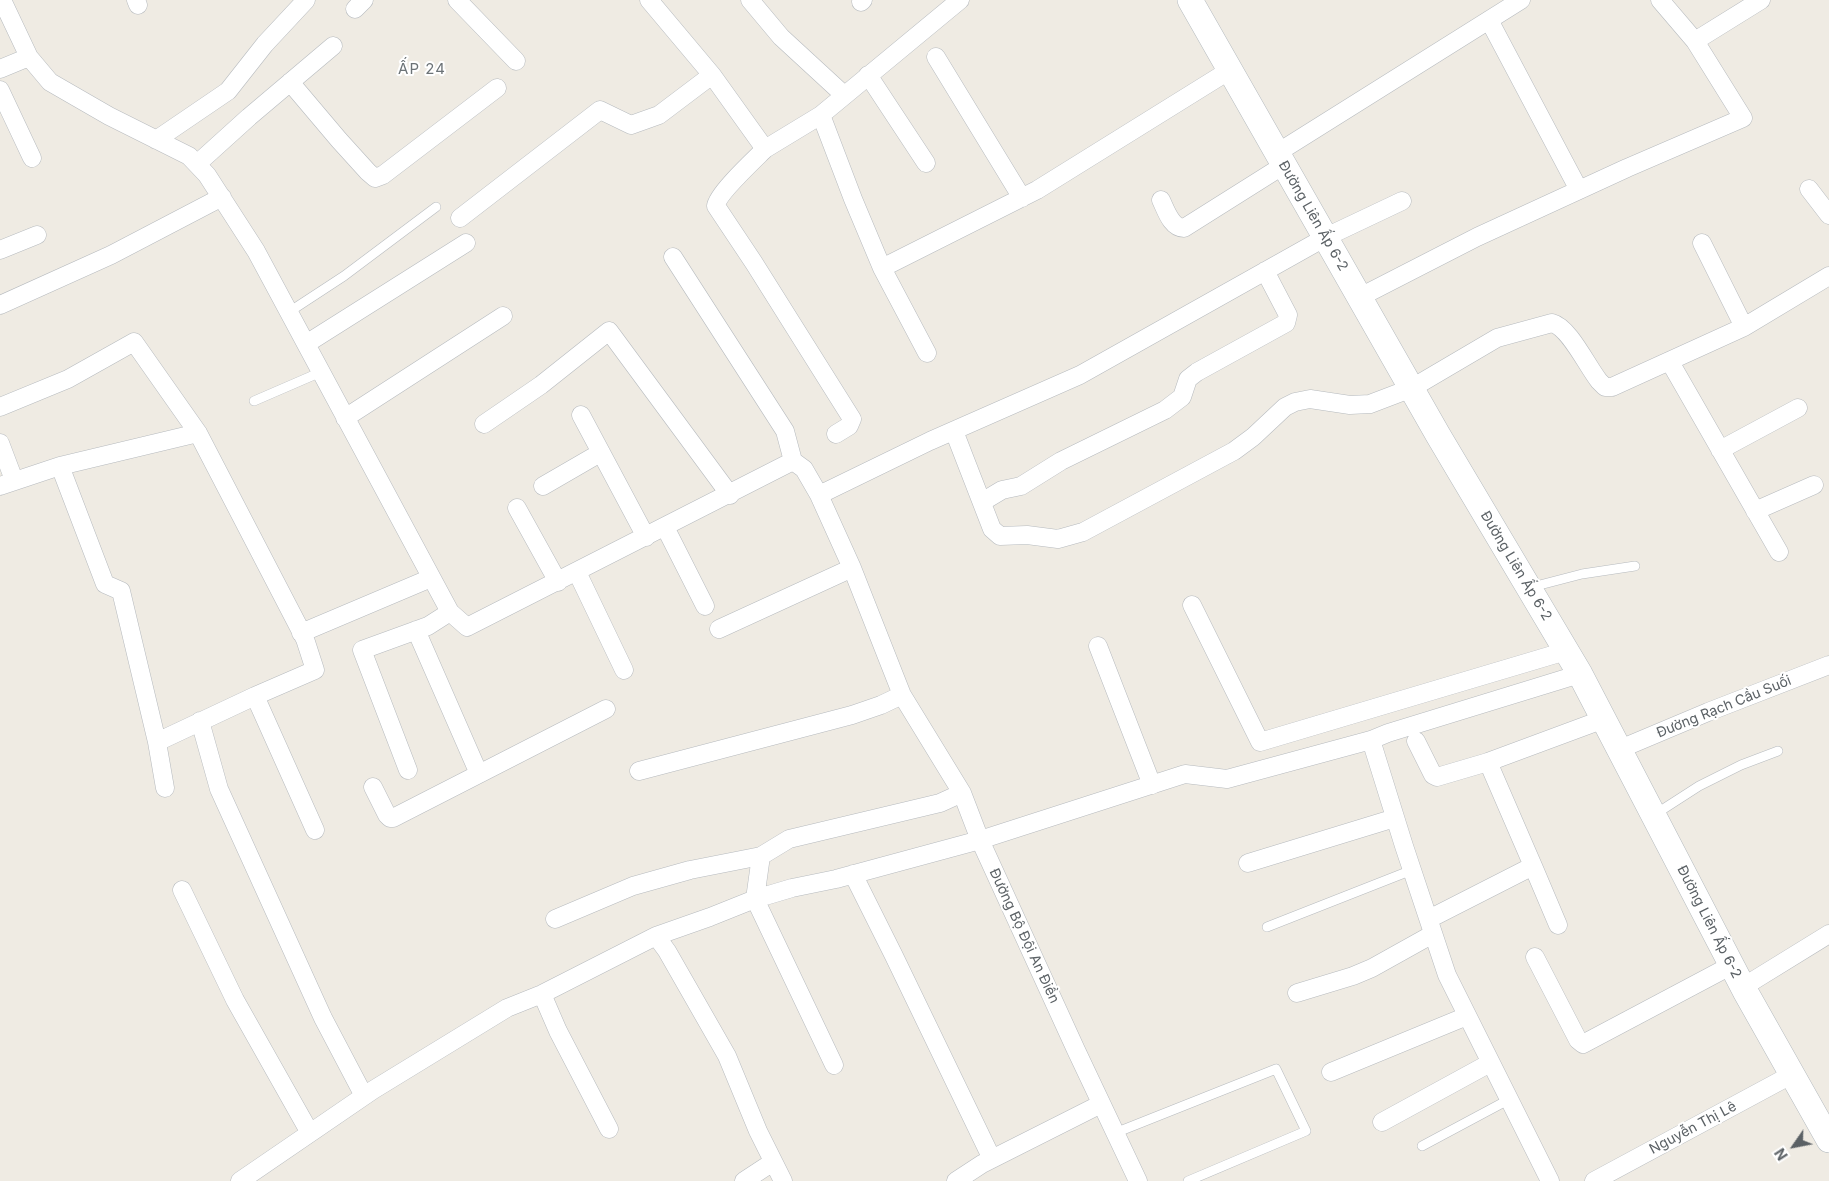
<!DOCTYPE html>
<html>
<head>
<meta charset="utf-8">
<style>
  body { margin:0 }
  #map { position:relative; width:1829px; height:1181px; overflow:hidden; background:#efebe3; font-family:Inter,sans-serif }
  canvas { display:block }
  .north { position:absolute; left:1769px; top:1121px; width:50px; height:50px; -webkit-text-stroke:4px #fff; paint-order:stroke; rotate:237deg; font-size:14px; font-weight:700; line-height:20px; text-align:center; color:#5b6165 }
  .north::after { content:''; display:block; margin:auto; width:18px; height:22px; background:#5b6165; clip-path:polygon(50% 0,100% 100%,50% 72%,0 100%) }
</style>
</head>
<body>
<div id="map">
<canvas width="1829" height="1181"></canvas>
<div class="north">N</div>
</div>
<script>
const context = document.querySelector('canvas').getContext('2d');
context.lineJoin = 'round';
function strokePath(path, color, width, dash) { context.strokeStyle = color; context.lineWidth = width; context.lineCap = dash ? 'butt' : 'round'; context.setLineDash(dash || []); context.stroke(path); }
function drawText(font, color, halo, rows, align = 'center') {
  context.font = font + ' Inter,sans-serif'; context.lineWidth = 4; context.setLineDash([]); context.textBaseline = 'middle'; context.strokeStyle = halo; context.fillStyle = color; for (const [text, x, y, turn = 0] of rows) {
    context.save(); context.translate(x, y); context.rotate((+turn || 0) * Math.PI / 180); context.textAlign = isNaN(turn) ? turn : align; if (halo) context.strokeText(text, 0, 0); context.fillText(text, 0, 0); context.restore();
  }
}
const lane = new Path2D(`
  M289,312L344,276L436,207
  M254,401L321,372
  M1532,587L1582,574L1635,566
  M1654,815L1699,786L1741,765L1778,751
  M1267,927L1412,870
  M1115,1133L1276,1069L1306,1131L1188,1181
  M1422,1146L1508,1100`);
const street = new Path2D(`
  M2,0L29,57L50,82L109,116L189,156L207,175L256,251L450,612L467,627L793,461L804,469L819,495L852,568L902,695L962,793L980,840L1076,1050L1138,1181
  M136,0L138,5
  M457,0L516,61
  M649,0L712,75L765,149L821,115
  M750,0L781,37L844,95
  M861,2L863,0
  M355,9L364,0
  M1489,20L1579,190
  M1695,41L1761,0
  M936,57L1022,198
  M0,69L29,57
  M868,75L926,163
  M290,82L339,140L368,172L375,178L383,175L497,88
  M0,90L32,158
  M156,140L228,91L265,44L306,0
  M765,149C755,159 717,194 716,206L754,263L852,419L849,426L836,434
  M1277,153L1521,0
  M197,164L249,117L333,46
  M1809,189L1829,215
  M1161,200C1166,210 1171,228 1184,228L1284,165
  M460,218L600,110L631,125L659,115L712,75
  M1702,243L1744,327
  M0,250L37,235
  M673,257L785,431L793,461
  M882,268L1037,190L1230,70
  M1360,297L1477,237L1627,168L1743,118L1695,41L1660,0
  M0,305L111,255L222,197
  M306,344L466,243
  M927,353L882,268L853,199L821,115L960,0
  M1670,362L1779,552
  M0,407L68,379L134,342L198,433L305,639L315,670L255,696L157,742
  M581,415L646,537
  M345,418L503,316
  M484,424L541,385L609,331L730,495
  M954,431L992,529L1000,536L1027,535L1058,539L1083,532L1234,451L1253,437L1285,407L1295,402L1310,399L1350,405L1370,404L1412,388L1497,338L1552,323C1569,327 1587,366 1599,381L1605,387H1612L1744,327L1829,276
  M0,443L14,480
  M1720,450L1798,408
  M60,466L105,584L121,591L157,742L165,788
  M0,486L60,466L198,433
  M543,486L600,453
  M819,495L930,441L1080,375L1326,237L1402,201
  M982,502L1002,490L1021,486L1061,461L1165,410L1182,397L1188,379L1197,372L1286,323L1288,315L1265,271
  M517,508L558,582
  M1755,511L1814,485
  M665,527L705,606
  M577,572L624,670
  M1192,605L1260,742L1566,651
  M719,629L852,568
  M416,630L479,774
  M301,633L431,578
  M1098,646L1152,785
  M255,696L315,830
  M200,721L219,789L323,1018L364,1096
  M1371,740L1404,846L1447,975L1550,1181
  M1416,741L1433,775L1437,777L1488,762L1604,719
  M1620,749L1708,712L1829,665
  M408,770L362,650L428,626L450,612
  M639,771L852,715L881,705L902,695
  M373,787L387,815L390,818H393L606,709
  M1248,863L1395,818
  M1533,866L1558,925
  M853,874L894,956L992,1159
  M182,890L235,1000L310,1133
  M555,919L633,886L690,870L761,856
  M1429,919L1533,866L1488,762
  M656,936L667,951L727,1056L758,1131L783,1181
  M1535,957L1578,1040L1583,1044L1732,965
  M1743,987L1829,934
  M1297,993L1353,976L1372,968L1433,934
  M542,994L558,1031L609,1129
  M834,1065L755,899L761,856L789,839L940,803L962,793
  M1331,1072L1467,1016
  M1382,1122L1490,1063
  M240,1181L373,1090L507,1008L542,994L656,936L710,917L755,899L792,888L836,879L980,840L1185,774L1227,779L1371,740L1388,733L1580,674
  M744,1181L773,1162
  M956,1181L982,1164L1101,1104
  M1594,1181L1791,1075`);
const secondary = new Path2D(`
  M1190,0L1438,435L1580,674L1745,991L1829,1140`);
strokePath(lane, '#b6babe', 10);
strokePath(street, '#b6babe', 19);
strokePath(secondary, '#b4babe', 26);
strokePath(lane, '#fff', 9);
strokePath(street, '#fff', 18);
strokePath(secondary, '#fff', 25);
drawText('14px', '#5b6165', '#fff', [
  ["Đường Liên Ấp 6-2",1313,216,60],
  ["Đường Liên Ấp 6-2",1516,566,59],
  ["Đường Rạch Cầu Suối",1724,707,-22],
  ["Đường Liên Ấp 6-2",1709,922,63],
  ["Đường Bộ Đội An Điền",1024,936,65],
  ["Nguyễn Thị Lê",1693,1128,-28]
]);
context.letterSpacing = '1px';
drawText('15px', '#6c7377', '#fff', [
  ["ẤP 24",422,69]
]);
context.letterSpacing = '0px';
</script>
</body>
</html>
